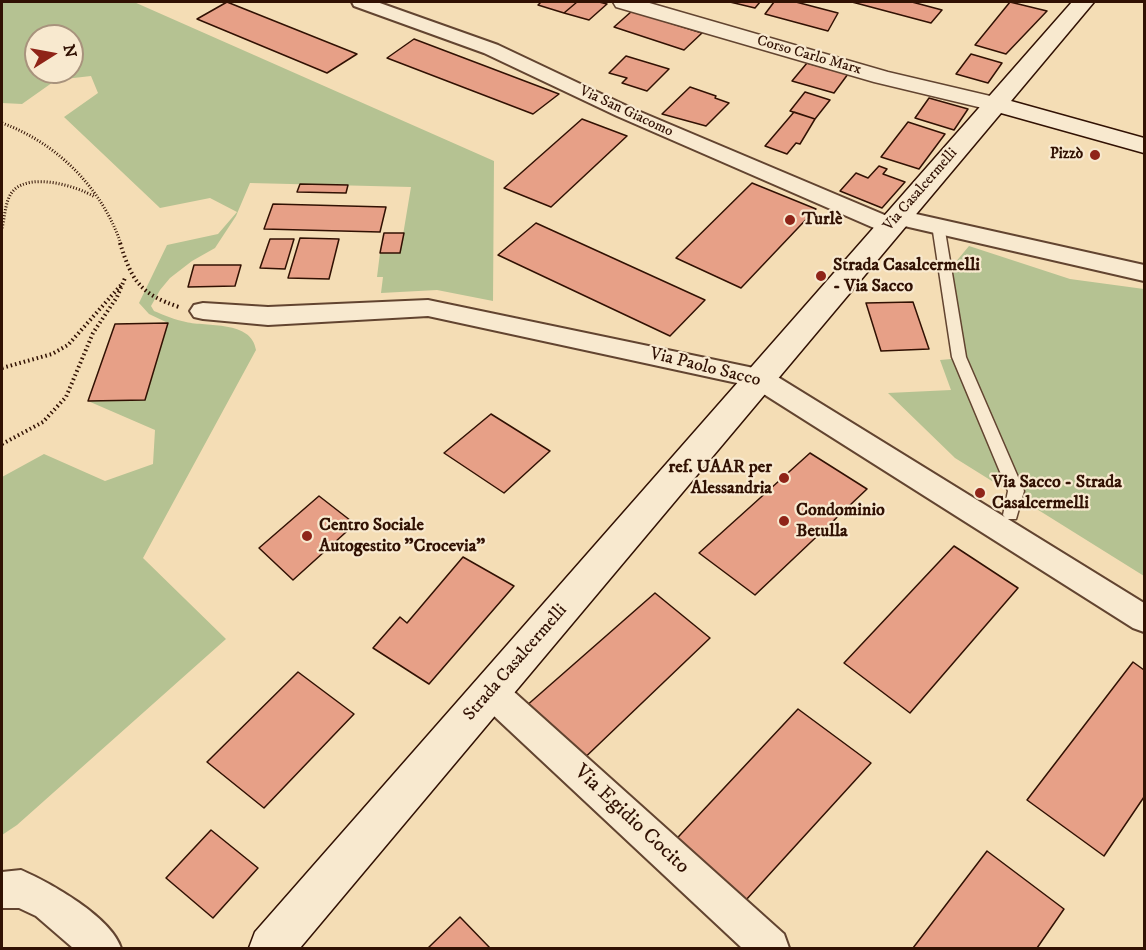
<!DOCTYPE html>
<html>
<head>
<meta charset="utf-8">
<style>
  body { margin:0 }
  #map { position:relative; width:1146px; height:950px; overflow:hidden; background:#f4ddb5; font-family:"IM FELL DW Pica",serif }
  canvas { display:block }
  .frame { position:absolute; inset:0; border:3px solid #311103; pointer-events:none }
  .north { position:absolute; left:24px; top:24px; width:60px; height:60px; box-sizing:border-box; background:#f8e9cf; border:2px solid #a8937d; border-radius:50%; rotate:79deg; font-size:16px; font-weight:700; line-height:24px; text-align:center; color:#311103 }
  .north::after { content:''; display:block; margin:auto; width:21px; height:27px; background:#8f2418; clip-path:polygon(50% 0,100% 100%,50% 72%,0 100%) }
</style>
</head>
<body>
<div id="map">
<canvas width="1146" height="950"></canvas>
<div class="frame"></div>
<div class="north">N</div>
</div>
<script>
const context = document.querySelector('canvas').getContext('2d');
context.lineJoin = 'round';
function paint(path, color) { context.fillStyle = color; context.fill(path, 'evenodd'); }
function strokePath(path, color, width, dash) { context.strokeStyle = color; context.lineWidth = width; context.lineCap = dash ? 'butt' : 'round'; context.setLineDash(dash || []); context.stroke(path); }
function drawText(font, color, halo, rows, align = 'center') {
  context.font = font + ' "IM FELL DW Pica",serif'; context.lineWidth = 4.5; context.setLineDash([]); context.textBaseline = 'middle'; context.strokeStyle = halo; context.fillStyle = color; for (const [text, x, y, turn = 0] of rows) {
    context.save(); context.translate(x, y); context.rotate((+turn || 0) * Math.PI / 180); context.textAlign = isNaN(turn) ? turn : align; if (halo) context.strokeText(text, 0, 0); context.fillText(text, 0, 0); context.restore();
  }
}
paint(new Path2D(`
  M2,2H134L494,161L493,301L437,290L381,293L383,277H377L380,253H400L411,187L250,183L236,216L215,248L192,261L170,278L160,290L151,306L154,311C164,315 175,320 186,322C206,327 252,320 256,350L143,558L226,639L17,825L2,835V477L44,454L105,481L153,464L155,430L88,401L145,400L168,323L149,314L139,303L167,245L218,234L237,212L210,198L160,208L64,117L98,93L91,76L56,80L22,104L2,103ZM36,36H72V72H36Z
  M969,246L1070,279L1144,289V576L955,458L888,393L951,390L940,360L963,358L949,270Z`), '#b5c292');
const building = new Path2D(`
  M227,2L357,54L327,73L197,19Z
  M541,2H577L564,13L538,5Z
  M577,2H599L607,4L589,20L564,13Z
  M730,2H760L755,8Z
  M774,2H796L838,13L828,31L765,14Z
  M852,2H912L942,10L931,23Z
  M1010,2L1047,11L1006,54L975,45Z
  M632,11L702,33L684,50L614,27Z
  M414,39L559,94L533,114L387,58Z
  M971,54L1002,63L988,83L956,74Z
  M626,56L669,69L647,91L622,83L627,78L609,73Z
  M807,63L848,74L834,93L792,81Z
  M690,87L716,96L715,98L729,103L706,126L662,114Z
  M805,92L830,100L815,119L790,111Z
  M929,98L968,109L954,130L915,118Z
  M794,112L815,119L800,144L796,143L787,154L765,146Z
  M582,119L627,136L551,207L504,188Z
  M908,122L945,134L919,169L881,157Z
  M879,166L887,169L883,174L905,182L882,208L840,191L856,173L868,178Z
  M752,183L816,209L741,288L676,258Z
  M300,184L348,185L346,193L297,192Z
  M273,204L386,207L380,232L264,229Z
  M536,223L705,300L670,336L498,255Z
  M384,233H404L400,253H380Z
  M300,238L339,239L329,279L288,278Z
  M270,239H294L285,269L260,268Z
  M194,265H241L235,286L188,287Z
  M913,302L929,349L881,351L866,303Z
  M168,323L145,400L88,401L115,324Z
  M491,414L550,451L504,493L444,453Z
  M810,453L867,489L755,595L699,553Z
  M319,496L355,524L293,580L259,548Z
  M954,546L1018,588L910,713L844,663Z
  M463,557L514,586L429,684L373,648L400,617L407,623Z
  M655,593L710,638L575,767L517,714Z
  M1133,662L1144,670V797L1104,856L1027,800Z
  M298,672L354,714L264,808L207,762Z
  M798,709L871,763L735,912L666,850Z
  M211,830L258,868L213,918L166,878Z
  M987,851L1064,909L1037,948H913Z
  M460,917L490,948H428Z`);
paint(building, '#e7a087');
strokePath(building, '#311103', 1.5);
const service = new Path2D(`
  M938,221L944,225L966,357L1024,491L1016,519H1006L1003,515L1008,491L952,357L932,225Z`);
const minor = new Path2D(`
  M352,2H377L498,45L631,108L887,216L890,212L898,210L1144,265V281L900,225L897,231L889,233L881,231L617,116L484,53L354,6Z
  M428,300L768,371L1144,603V632L1133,628L751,386L428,316L268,325L203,319L194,317L190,311L194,305L203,303L268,307Z
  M491,677L503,682L784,934L789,948H742L479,702L474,692L479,682Z
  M21,870C51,883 111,917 121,948H73L36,916L19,908H2V872Z`);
const tertiary = new Path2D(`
  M613,2H646L888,72L1003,99L1007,104L1003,109L995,111L874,82L616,7Z`);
const secondary = new Path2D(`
  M1072,2H1094L1011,101L1144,138V153L1001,113L300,948H249L255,932Z`);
strokePath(service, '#624430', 3);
strokePath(minor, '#624430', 4);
strokePath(tertiary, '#624430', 3);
strokePath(secondary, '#311103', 3);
strokePath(new Path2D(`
  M2,123C57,143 102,188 121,244
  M2,228C5,217 5,200 13,191C30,172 77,186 95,197`), '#311103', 3, [1, 2]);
strokePath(new Path2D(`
  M120,243C132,281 140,294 179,307
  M2,368L52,354L68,345L122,284
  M2,444L43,422L66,397L93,333L117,297L125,278`), '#311103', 4, [1.5, 3]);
paint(service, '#f8e9cf');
paint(minor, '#f8e9cf');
paint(tertiary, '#f8e9cf');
paint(secondary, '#f8e9cf');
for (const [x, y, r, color] of [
  [1095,155,6,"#8f2418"],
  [790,220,6,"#8f2418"],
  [821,276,6,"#8f2418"],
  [784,478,6,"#8f2418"],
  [980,493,6,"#8f2418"],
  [784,521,6,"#8f2418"],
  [307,536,6,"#8f2418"]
]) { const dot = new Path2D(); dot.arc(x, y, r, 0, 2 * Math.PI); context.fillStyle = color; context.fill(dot); strokePath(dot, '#f8e9cf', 2); }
drawText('15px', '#311103', '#f8e9cf', [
  ["Corso Carlo Marx",809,56,16],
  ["Via San Giacomo",626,112,25],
  ["Via Casalcermelli",921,190,-49]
]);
drawText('bold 15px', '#311103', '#f8e9cf', [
  ["Pizzò",1083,155]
], 'right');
drawText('bold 18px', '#311103', '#f8e9cf', [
  ["Turlè",802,220],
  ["Strada Casalcermelli",833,266],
  ["- Via Sacco",833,287],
  ["ref. UAAR per",772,468,"right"],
  ["Alessandria",772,489,"right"],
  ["Via Sacco - Strada",992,483],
  ["Casalcermelli",992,504],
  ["Condominio",796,511],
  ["Betulla",796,532],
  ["Centro Sociale",319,526],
  ["Autogestito \"Crocevia\"",319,547]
], 'left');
drawText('18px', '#311103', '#f8e9cf', [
  ["Via Paolo Sacco",705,368,14],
  ["Strada Casalcermelli",516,663,-49]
]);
drawText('21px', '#311103', '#f8e9cf', [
  ["Via Egidio Cocito",631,820,43]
]);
</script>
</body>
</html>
